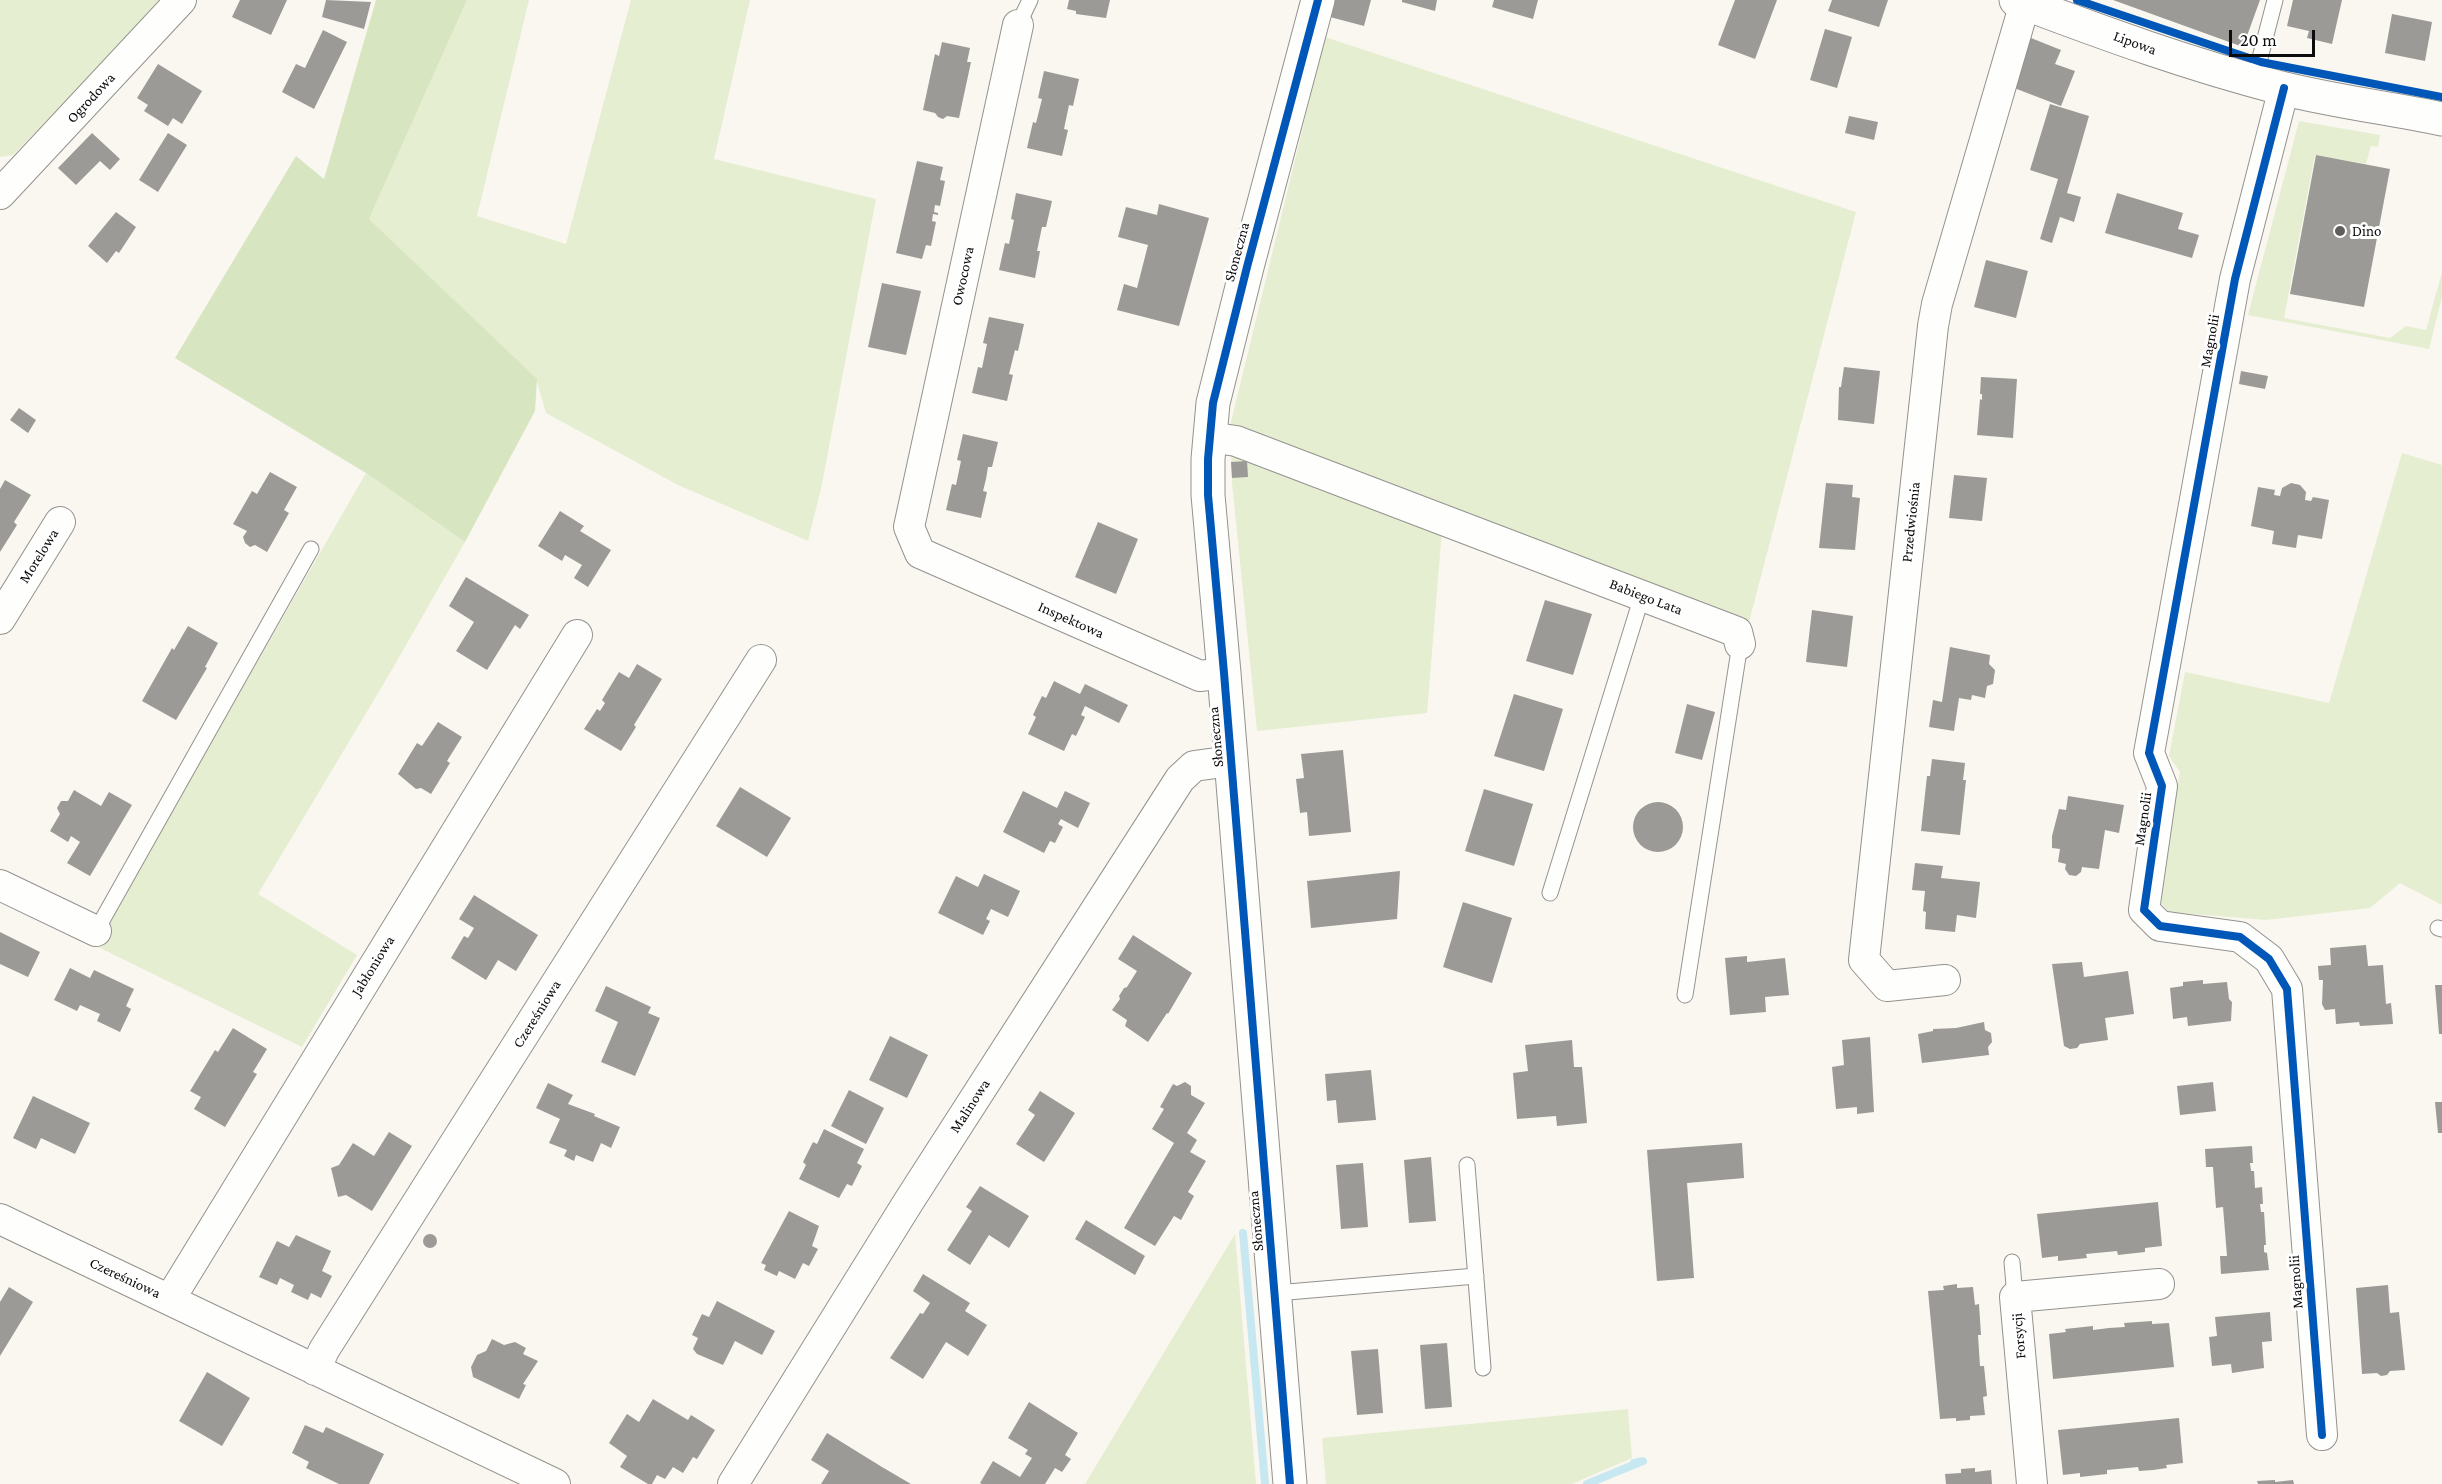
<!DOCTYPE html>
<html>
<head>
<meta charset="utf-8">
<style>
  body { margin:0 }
  #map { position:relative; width:2442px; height:1484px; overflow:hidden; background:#faf7f0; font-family:"Crimson Pro",serif }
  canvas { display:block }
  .scale { position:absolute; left:2229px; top:30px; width:86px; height:27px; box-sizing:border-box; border:3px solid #0c0c0c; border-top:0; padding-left:8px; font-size:18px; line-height:21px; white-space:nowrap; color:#0c0c0c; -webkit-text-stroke:4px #fff; paint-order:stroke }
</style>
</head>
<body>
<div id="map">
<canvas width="2442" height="1484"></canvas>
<div class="scale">20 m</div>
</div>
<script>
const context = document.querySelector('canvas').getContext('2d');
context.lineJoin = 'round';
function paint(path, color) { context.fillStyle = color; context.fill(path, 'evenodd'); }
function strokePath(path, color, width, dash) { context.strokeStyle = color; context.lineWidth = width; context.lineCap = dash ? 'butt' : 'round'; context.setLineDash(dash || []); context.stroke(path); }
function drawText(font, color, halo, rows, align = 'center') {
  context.font = font + ' "Crimson Pro",serif'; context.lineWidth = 6; context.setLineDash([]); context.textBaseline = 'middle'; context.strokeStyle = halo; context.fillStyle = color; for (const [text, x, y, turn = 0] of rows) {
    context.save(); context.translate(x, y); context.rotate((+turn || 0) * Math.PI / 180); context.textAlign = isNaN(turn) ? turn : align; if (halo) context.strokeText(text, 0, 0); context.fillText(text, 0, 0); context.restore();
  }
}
paint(new Path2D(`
  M0,0H164L13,155L0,157Z
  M467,0H529L477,216L566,244L631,0H750L714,159L876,199L821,489L808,541L678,485L546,413L536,379L369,219Z
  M1325,37L1856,212L1748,626L1444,506L1427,713L1257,731L1232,483L1230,426Z
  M2299,121L2380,135L2378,147L2371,146L2366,164L2315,155L2284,318L2390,338L2406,326L2426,330L2442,272V297L2429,349L2248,315Z
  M2402,453L2442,465V905L2400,883L2370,908L2266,920L2169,912L2157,898L2180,772L2169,756L2185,672L2329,703Z
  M366,473L465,542L390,673L258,894L357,955L302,1047L94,945Z
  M1235,1234L1256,1484H1085Z
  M1628,1409L1632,1458L1572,1484H1326L1322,1438Z`), '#e6eed1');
paint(new Path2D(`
  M376,0H467L369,219L537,379L535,411L465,542L366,473L175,358L296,156L324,179Z`), '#d7e5c0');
strokePath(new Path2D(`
  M1243,1233L1265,1484
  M1587,1484L1643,1461L1634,1463`), '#c8e8f1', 8);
paint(new Path2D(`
  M240,0H287L271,35L232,17Z
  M326,0L371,2L364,29L322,17Z
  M1069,0H1110L1106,18L1076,14V11L1067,9Z
  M1334,0H1371L1364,26L1330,17Z
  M1402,0H1437L1435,11L1402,2Z
  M1494,0H1538L1533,19L1492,7Z
  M1735,0H1777L1755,59L1718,45Z
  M1832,0H1888L1879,27L1828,11Z
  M2113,0H2260L2243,47Z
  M2293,0H2342L2332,44L2307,38L2309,31L2287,26Z
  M2392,14L2432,22L2425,61L2385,53Z
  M1825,29L1852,37L1837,88L1810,80Z
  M323,30L347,42L314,109L282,92L296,64L305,68Z
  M2026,36L2061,50L2055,64L2075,71L2061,106L2009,86Z
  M942,42L970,48L967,62H971L959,118L947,116L943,119L938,117L935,113L923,110L935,54L939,56Z
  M158,64L202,91L182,124L173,118L168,126L144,111L148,105L137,98Z
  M1044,71L1079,79L1073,106L1069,105L1064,129L1068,130L1062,156L1027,148L1033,122L1036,123L1042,99L1038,98Z
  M2050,104L2089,116L2067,193L2081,197L2074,222L2060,217L2052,243L2040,239L2058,179L2030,170Z
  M1849,116L1878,122L1874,140L1845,133Z
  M92,133L120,159L110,170L100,161L76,185L58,168Z
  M168,133L187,145L158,192L139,180Z
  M2316,155L2390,169L2364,307L2290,294Z
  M917,161L943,167L940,180L945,181L940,206L935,205L934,212L938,213V215L933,214L932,221L936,222L931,246L926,245L922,259L896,253Z
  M1016,193L1052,201L1046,227H1042L1037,251H1040L1035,278L999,270L1005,243L1009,244L1014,220L1011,219Z
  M2117,193L2183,213L2178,229L2199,235L2192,258L2105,233Z
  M1159,204L1209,218L1179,326L1117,310L1124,284L1137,288L1148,245L1118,237L1126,207L1157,215Z
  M116,212L136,227L119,253L116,251L107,263L88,246Z
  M1986,260L2028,271L2016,318L1974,307Z
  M882,283L921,291L906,355L868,347Z
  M989,317L1024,324L1018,351L1015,350L1009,374L1013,375L1007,401L972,393L978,367L982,368L987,344L983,343Z
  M1844,367L1880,371L1874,424L1838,420L1839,387H1841Z
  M2241,371L2268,376L2265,389L2239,384Z
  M1981,377L2017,379L2013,438L1977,435L1980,399L1982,400V394H1980Z
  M19,408L36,420L28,433L10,420Z
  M963,434L998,442L992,467H988L986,479L983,491L987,492L981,518L946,510L952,484L956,485L961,461L957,460Z
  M1247,461L1248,477L1232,478L1231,462Z
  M270,472L297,487L284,510L289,513L267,552L255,545L250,547L245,543L243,537L247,531L233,524L252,491L257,494Z
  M1954,475L1987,478L1982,521L1949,518Z
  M5,480L31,495L14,522L17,525L0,552V489Z
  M1826,483L1853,485L1852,497L1860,498L1855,550L1819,548Z
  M2291,483L2300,485L2306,492L2305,500L2311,501L2313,497L2329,500L2322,539L2298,535L2296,548L2272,544L2274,531L2251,526L2258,487L2275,490L2274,495L2280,496L2282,488Z
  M560,511L584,526L580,531L611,550L588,587L574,578L582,565L565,555L562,561L538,546Z
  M1098,522L1138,539L1116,594L1075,577Z
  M466,577L529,615L520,629L515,625L487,670L456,651L474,622L449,606Z
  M1545,600L1592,614L1573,675L1526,661Z
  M1812,610L1853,616L1847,667L1806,662Z
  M188,626L218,643L205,667L207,668L176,720L142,701L172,648L174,650Z
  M1950,647L1990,655L1989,664L1995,670L1993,684L1987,686L1985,698L1972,695L1971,700L1959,698L1954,731L1929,727L1933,700L1942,702Z
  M637,664L662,679L634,725L636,727L621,751L584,729L597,709L600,711L605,703L602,700L619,672L629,678Z
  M1054,681L1080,694L1085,684L1128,705L1119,723L1085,706L1081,715L1085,717L1076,736L1072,734L1064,751L1028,734L1036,717L1033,715L1042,696L1046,698Z
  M1514,694L1563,709L1544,771L1494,756Z
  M1687,704L1715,712L1702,760L1675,753Z
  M438,722L462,737L447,761L450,763L431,794L421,788L416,789L398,774L417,743L422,746Z
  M1343,750L1351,832L1309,836L1307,812L1300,813L1296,779L1304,778L1301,754Z
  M1932,759L1965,763L1963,780H1966L1960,835L1921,831L1927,776H1930Z
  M740,787L791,818L767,857L716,826Z
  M1484,789L1533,804L1514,866L1465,851Z
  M74,790L101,806L109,792L132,805L90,876L67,863L80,842L71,836L68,842L50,831L60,814L57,808L61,801H68Z
  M1023,791L1057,808L1065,791L1090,803L1078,828L1061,819L1058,824L1063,827L1055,843L1050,841L1044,853L1003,832Z
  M2068,796L2124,805L2119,833L2105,830L2099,869L2082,867L2081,872L2076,876L2069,875L2065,869L2066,864L2058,862L2060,849L2052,848V836L2059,809L2066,810Z
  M1633 827a25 25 0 1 1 50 0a25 25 0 1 1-50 0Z
  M1915,863L1943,866L1941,878L1980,882L1976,918L1957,915L1955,932L1925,929L1926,912L1923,911L1925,891L1912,890Z
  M1400,871L1397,919L1311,928L1307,881Z
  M984,874L1020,891L1008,917L991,909L986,919L990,921L983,935L938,913L956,876L978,887Z
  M474,895L538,935L516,971L498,960L486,980L451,958L464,936L468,938L474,928L459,919Z
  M1463,902L1512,918L1492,983L1443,967Z
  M0,932L40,952L28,977L0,964Z
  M1133,935L1192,973L1168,1014L1167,1013L1148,1042L1125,1026L1127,1020L1112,1010L1120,999L1119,996L1124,988L1127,987L1137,971L1118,959Z
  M2366,945L2368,966L2383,965L2386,1004L2391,1003L2393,1024L2360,1026L2359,1022L2336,1024L2335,1009L2325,1010L2322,1004L2323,980H2319L2318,966L2331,965L2330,948Z
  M1747,956V962L1785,958L1789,995L1765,997L1766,1012L1730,1015L1725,958Z
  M2082,962L2084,977L2128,971L2134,1014L2105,1018L2108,1040L2080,1044L2077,1048L2070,1049L2064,1046L2052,964Z
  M70,968L90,978L94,970L134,989L126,1006L131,1009L120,1032L97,1021L100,1014L80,1005L77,1011L54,1000Z
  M2203,980V984L2227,982L2229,999L2232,1002L2231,1021L2188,1026L2187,1017L2173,1019L2170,988L2183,986V982Z
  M2435,985H2442V1034H2439Z
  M606,986L651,1007L648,1013L660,1018L635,1076L601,1062L618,1022L595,1011Z
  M1984,1022L1985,1030L1991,1033L1992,1042L1988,1047L1989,1055L1922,1063L1918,1034L1933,1031V1029L1956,1028Z
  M233,1028L267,1049L253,1072L257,1074L225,1127L194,1109L201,1097L190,1091L215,1050L218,1052Z
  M890,1036L928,1055L907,1098L869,1080Z
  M1870,1037L1874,1112L1857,1114V1107L1836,1109L1832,1067L1844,1065L1842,1040Z
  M1572,1040L1574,1067H1582L1587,1123L1557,1126L1556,1116L1517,1119L1513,1073L1528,1071L1525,1045Z
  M1371,1070L1376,1120L1338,1123L1336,1100L1327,1101L1325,1074Z
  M1185,1082L1191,1086V1095L1205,1103L1187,1133L1197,1140L1190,1152L1206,1161L1188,1192L1194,1196L1181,1220L1174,1216L1155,1246L1124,1228L1174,1143L1152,1129L1164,1109L1160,1107L1173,1084L1177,1086Z
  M2213,1082L2216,1111L2180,1115L2177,1086Z
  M548,1083L573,1095L568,1104L595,1114L594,1116L620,1127L611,1148L601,1143L593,1162L576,1155L574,1161L564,1156L567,1150L549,1143L560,1119L536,1108Z
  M849,1090L884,1108L866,1144L831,1126Z
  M1040,1091L1075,1113L1044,1162L1016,1144L1035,1115L1028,1110Z
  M33,1096L90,1123L75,1154L41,1138L36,1149L13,1138Z
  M2435,1102H2442V1133H2438Z
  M824,1129L864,1149L857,1163L862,1166L852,1186L847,1184L839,1198L799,1179L806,1165L803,1162L813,1142L817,1144Z
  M389,1132L412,1146L372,1211L346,1195L338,1197L331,1168L339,1165L353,1143L374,1156Z
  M1742,1143L1744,1178L1687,1183L1694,1278L1657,1281L1647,1150Z
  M2252,1146L2253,1163H2250L2251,1171H2254L2255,1188L2262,1187L2263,1204H2260L2261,1212H2264L2266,1245H2264V1252L2267,1253L2269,1270L2221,1274L2220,1256H2227L2223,1207L2216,1208L2213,1167H2206L2205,1149Z
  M1431,1157L1436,1221L1409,1223L1404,1160Z
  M1363,1163L1368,1227L1341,1229L1336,1165Z
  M980,1186L1029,1216L1009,1248L989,1235L970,1265L947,1250L972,1211L966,1207Z
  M2158,1202L2162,1246L2145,1248V1252L2118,1255L2117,1251L2086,1254L2087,1258L2058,1261V1256L2042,1258L2037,1214Z
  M789,1211L819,1226L812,1246L818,1249L809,1266L803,1263L795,1279L779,1271L777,1276L764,1270L766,1265L761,1263Z
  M1086,1220L1145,1256L1135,1275L1075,1239Z
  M423 1241a7 7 0 1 1 14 0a7 7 0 1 1-14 0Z
  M296,1235L331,1251L322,1271L332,1276L321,1298L311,1293L308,1300L291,1292L294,1285L280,1278L277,1285L259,1277L277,1241L289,1247Z
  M923,1274L970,1303L965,1311L987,1325L968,1356L946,1342L923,1379L890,1358L920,1313L923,1314L930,1303L913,1291Z
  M1957,1284V1288L1973,1287L1975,1305L1979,1304L1981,1335H1978L1979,1351L1980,1366H1984L1987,1396L1983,1397L1985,1415L1970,1416V1420L1956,1421V1418L1940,1419L1928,1291L1944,1290L1943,1286Z
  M2388,1285L2390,1313L2399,1312L2405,1370L2390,1371L2387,1375L2381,1376L2377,1373L2362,1374L2356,1288Z
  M9,1287L33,1302L0,1356V1302Z
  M717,1301L775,1331L762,1355L735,1341L723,1365L697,1354L693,1349L698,1338L692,1335L702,1314L709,1317Z
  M2270,1312L2272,1341L2262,1342L2264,1368L2232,1373L2231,1364L2212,1366L2209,1337L2217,1336L2215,1317Z
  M2152,1321V1324L2169,1323L2174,1367L2053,1379L2049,1334L2066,1332L2065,1329L2093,1326V1330L2109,1328L2125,1327L2124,1323Z
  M492,1339L504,1345L515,1342L526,1348L523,1354L538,1361L523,1384L526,1385L519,1399L473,1377L471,1367L477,1355L486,1351Z
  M1447,1343L1452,1407L1425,1409L1420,1345Z
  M1378,1349L1383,1413L1357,1415L1351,1351Z
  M207,1372L250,1398L222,1446L179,1421Z
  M653,1399L688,1420L691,1415L715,1430L697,1459L693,1457L683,1473L673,1467L665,1479L657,1475L652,1484H648L620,1467L627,1456L609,1443L627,1414L639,1422Z
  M1029,1402L1078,1433L1065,1455L1071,1459L1062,1472L1055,1468L1045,1484H982L980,1483L993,1461L1020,1477L1032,1458L1025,1454L1028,1450L1008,1438Z
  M2179,1418L2183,1463L2166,1465L2167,1468L2153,1470L2139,1471L2138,1467L2107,1470V1474L2080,1477V1473L2063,1475L2058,1430Z
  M305,1425L323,1433L326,1427L384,1454L369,1484H339L306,1468L309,1462L292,1453Z
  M827,1433L882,1467L911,1484H821L829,1471L811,1460Z
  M1975,1468V1472L1991,1470L1992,1484H1946L1945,1474L1961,1473V1469Z
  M2275,1480V1482L2293,1480L2294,1484H2258L2257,1481Z`), '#9c9a96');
const service = new Path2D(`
  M1018,25L1030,0
  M2254,81L2275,0
  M1550,893L1642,596
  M2438,928L2442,929
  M96,931L311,549
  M1685,995L1740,644
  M1467,1165L1483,1368
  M2012,1262L2015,1297
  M1276,1293L1476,1276`);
const minor = new Path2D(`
  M1018,25L909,527L920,553L1200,676L1224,673
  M2284,88L2235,279L2149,753L2162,786L2144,910L2160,926L2240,937L2269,959L2287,989L2322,1435
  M0,194L181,0
  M1209,437L1236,441L1737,632L1740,644
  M0,619L60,522
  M0,885L96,931
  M1945,980L1887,986L1864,960L1933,326L1937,304L2025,3
  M0,1219L555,1484
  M170,1299L577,635
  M315,1370L324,1350L761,660
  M733,1484L909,1201L1180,779L1194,766L1231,761
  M2032,1484L2015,1297L2159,1284`);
const tertiary = new Path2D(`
  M2016,0C2103,33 2191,65 2281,88C2333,101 2388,108 2442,119
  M1290,1484L1224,673L1208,495V459L1213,403L1247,267L1318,0`);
strokePath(service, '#93928f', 17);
strokePath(minor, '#93928f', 32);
strokePath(tertiary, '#93928f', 35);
strokePath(service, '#fefefd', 15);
strokePath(minor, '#fefefd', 30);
strokePath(tertiary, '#fefefd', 33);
strokePath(new Path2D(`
  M2077,0L2261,62L2442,97
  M2284,88L2235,279L2149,753L2162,786L2144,910L2160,926L2240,937L2269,959L2287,989L2322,1435
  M1290,1484L1224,673L1208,495V459L1213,403L1247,267L1318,0`), '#0057b8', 8);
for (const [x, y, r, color] of [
  [2340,231,6,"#5f5e5c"]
]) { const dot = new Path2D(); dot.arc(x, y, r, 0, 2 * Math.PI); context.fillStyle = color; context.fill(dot); strokePath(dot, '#fff', 2); }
drawText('15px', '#0c0c0c', '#fff', [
  ["Lipowa",2135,43,20],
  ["Ogrodowa",91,98,-47],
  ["Słoneczna",1237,252,-75],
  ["Owocowa",963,276,-78],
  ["Magnolii",2210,341,-80],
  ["Przedwiośnia",1911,522,-84],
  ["Morelowa",39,556,-58],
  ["Babiego Lata",1646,597,21],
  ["Inspektowa",1071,620,24],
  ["Słoneczna",1216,737,-95],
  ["Magnolii",2143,819,-82],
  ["Jabłoniowa",373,966,-58],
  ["Czereśniowa",537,1014,-58],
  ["Malinowa",970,1106,-57],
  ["Słoneczna",1256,1221,-95],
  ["Czereśniowa",125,1278,25],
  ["Magnolii",2296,1282,-94],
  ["Forsycji",2019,1336,-95]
]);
drawText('15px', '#0c0c0c', '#fff', [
  ["Dino",2352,231]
], 'left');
</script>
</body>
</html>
